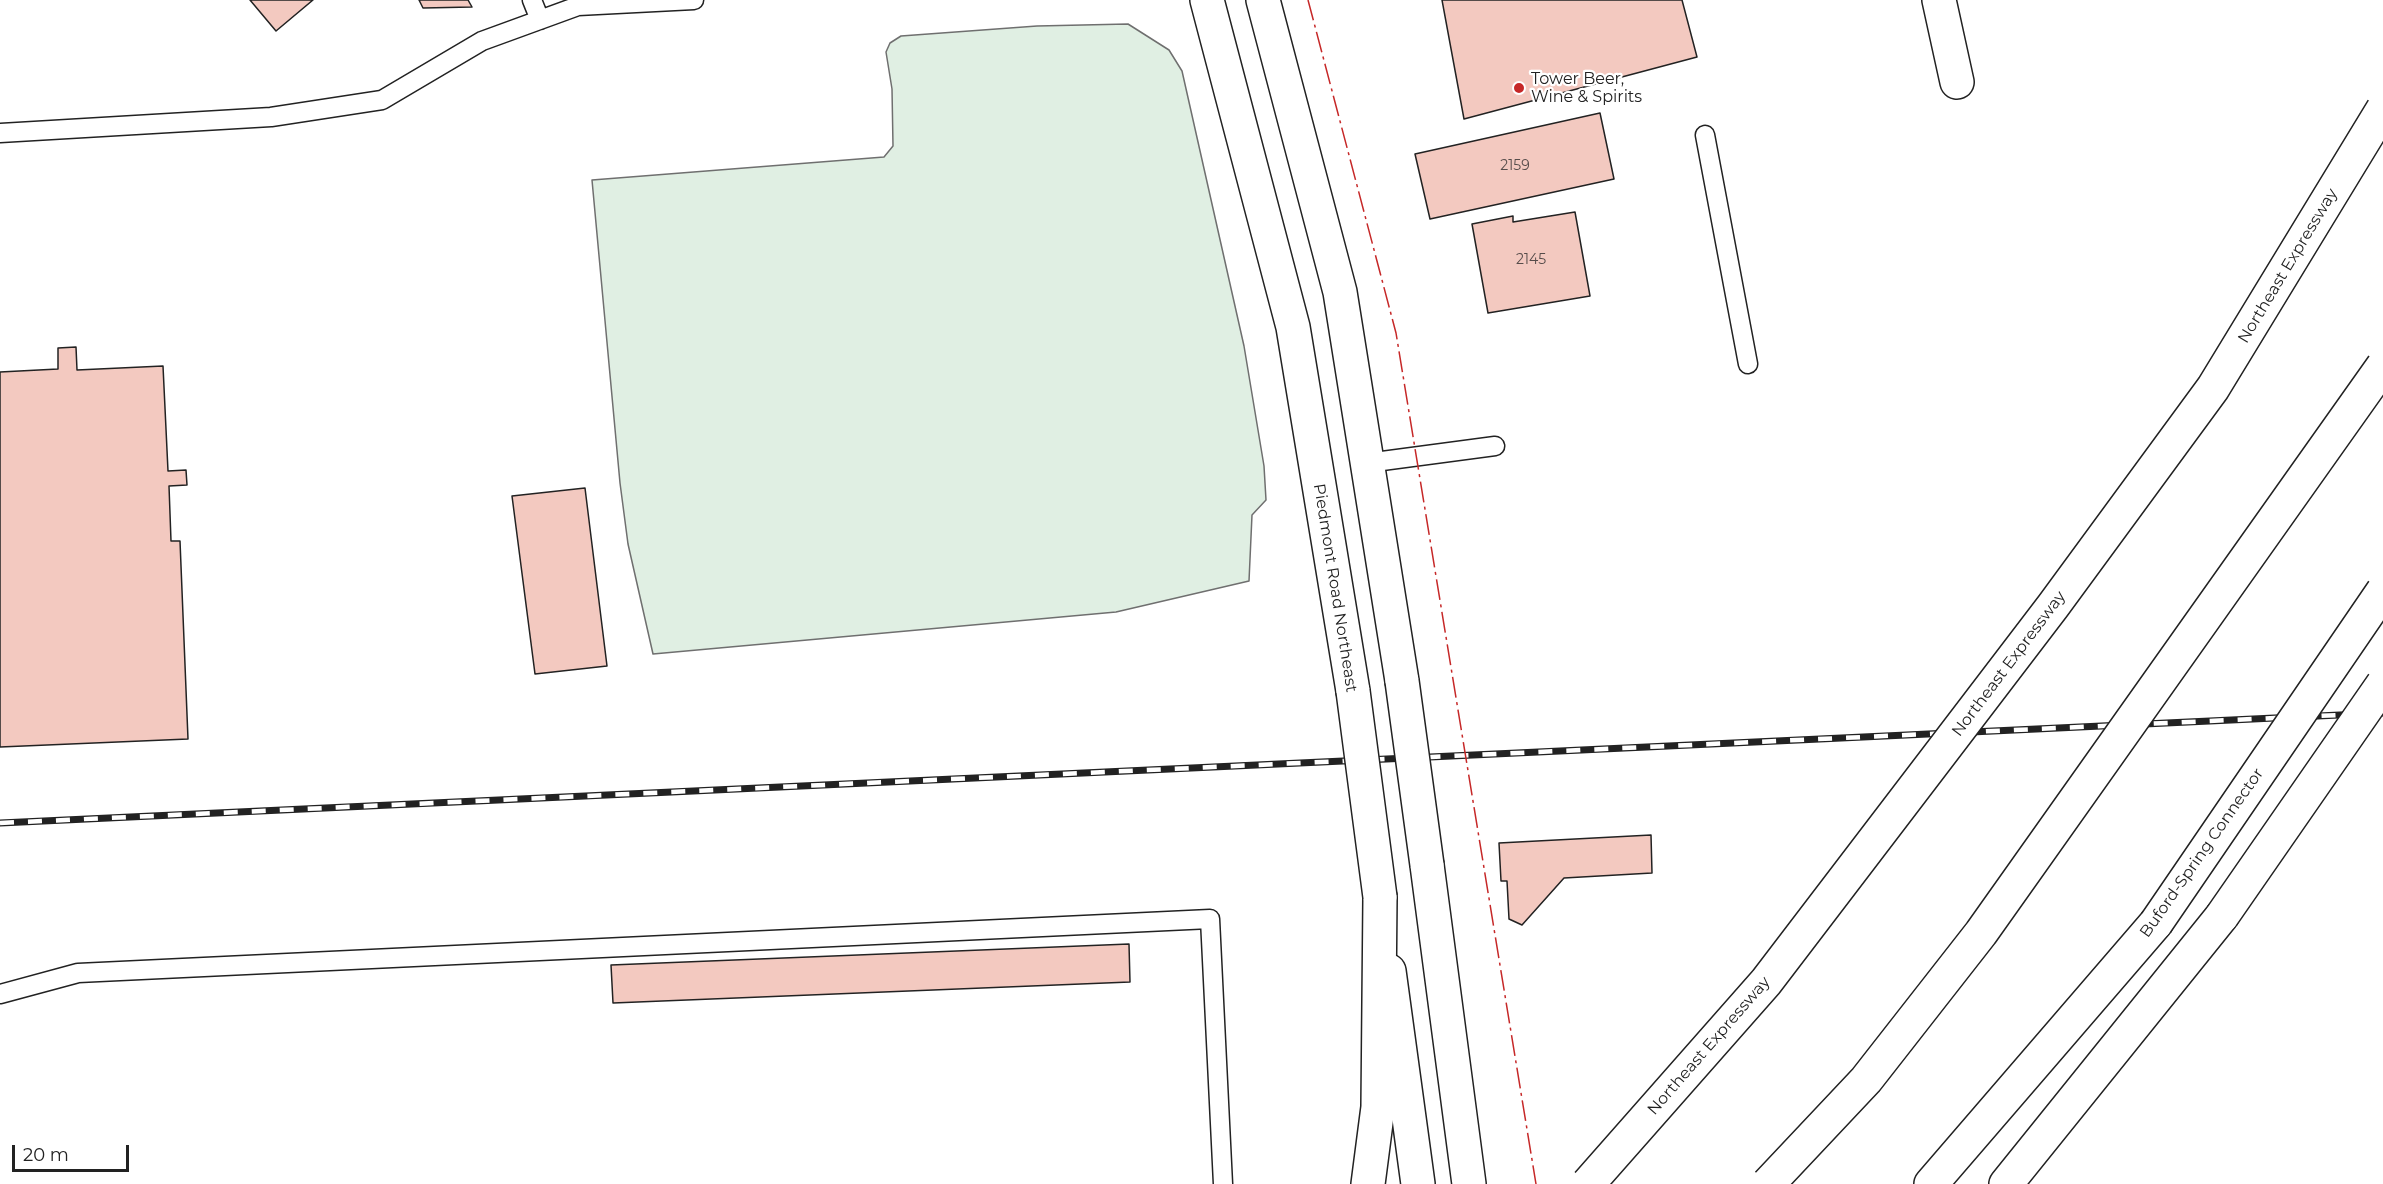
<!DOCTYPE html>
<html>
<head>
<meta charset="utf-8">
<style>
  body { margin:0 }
  #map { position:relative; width:2383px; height:1184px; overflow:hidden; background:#fff; font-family:Montserrat,sans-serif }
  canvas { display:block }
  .scale { position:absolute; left:12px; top:1145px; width:117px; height:27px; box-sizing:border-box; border:3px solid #222; border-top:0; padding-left:8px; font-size:18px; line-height:21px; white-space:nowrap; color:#222; -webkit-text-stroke:4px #fff; paint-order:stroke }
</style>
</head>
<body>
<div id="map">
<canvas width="2383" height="1184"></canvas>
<div class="scale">20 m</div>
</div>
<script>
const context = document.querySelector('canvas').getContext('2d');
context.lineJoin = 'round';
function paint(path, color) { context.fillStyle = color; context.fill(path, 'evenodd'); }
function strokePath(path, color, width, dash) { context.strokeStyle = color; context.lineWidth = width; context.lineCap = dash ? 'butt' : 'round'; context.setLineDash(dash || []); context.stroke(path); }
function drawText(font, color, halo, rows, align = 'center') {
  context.font = font + ' Montserrat,sans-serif'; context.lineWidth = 4.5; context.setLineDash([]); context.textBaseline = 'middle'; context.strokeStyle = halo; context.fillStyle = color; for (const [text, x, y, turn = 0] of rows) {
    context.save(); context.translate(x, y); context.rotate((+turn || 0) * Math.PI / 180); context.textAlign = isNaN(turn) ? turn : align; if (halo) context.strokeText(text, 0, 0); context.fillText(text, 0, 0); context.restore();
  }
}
const green = new Path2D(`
  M1128,24L1169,50L1182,71L1244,346L1264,466L1266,500L1252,515L1249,581L1116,612L653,654L628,544L620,483L592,180L884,157L893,146L892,89L886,52L890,43L901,36L1037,26Z`);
paint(green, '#e0efe3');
strokePath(green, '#6f6f6f', 1.5);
const building = new Path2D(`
  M250,0H313L276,31Z
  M419,0H468L472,7L423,8Z
  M1442,0H1682L1697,57L1464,119Z
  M1600,113L1614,179L1430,219L1415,154Z
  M1575,212L1590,296L1488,313L1472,224L1513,216V222Z
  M76,347L77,370L163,366L168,471L186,470L187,485L169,486L171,541H180L188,739L0,747V372L58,369V348Z
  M585,488L607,666L535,674L512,496Z
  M1651,835L1652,873L1564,878L1522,925L1509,919L1507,881H1501L1499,843Z
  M1129,944L1130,982L613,1003L611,965Z`);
paint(building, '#f3c9c0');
strokePath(building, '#222', 1.5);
const service = new Path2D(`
  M532,0L540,20
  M0,133L271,117L382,100L482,41L578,6L694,0
  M1705,135L1748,364
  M1367,463L1495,446
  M0,994L78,973L1210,919L1223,1184`);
const minor = new Path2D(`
  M1939,0L1957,82`);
const secondary = new Path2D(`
  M1207,0L1293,327L1353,691
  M1263,0L1340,292L1402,681
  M1427,865L1469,1184
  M1389,971L1418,1184`);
const motorway = new Path2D(`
  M1368,1184L1378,1107L1380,897
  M1931,1184L2156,923
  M2006,1184L2222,916`);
strokePath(service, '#222', 21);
strokePath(minor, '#222', 36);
strokePath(secondary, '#222', 36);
strokePath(motorway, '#222', 36);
strokePath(service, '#fff', 18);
strokePath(minor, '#fff', 33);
strokePath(secondary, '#fff', 33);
strokePath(motorway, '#fff', 33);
const rail = new Path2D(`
  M0,823L2383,713`);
strokePath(rail, '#222', 7);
strokePath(rail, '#fff', 4.5, [14]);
const secondaryBridge = new Path2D(`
  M1402,681L1427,865
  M1353,691L1380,897`);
const motorwayBridge = new Path2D(`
  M2222,916L2383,684
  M2156,923L2383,591
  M1588,1184L1766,982L2053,606L2213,388L2383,109
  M1768,1184L1866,1080L1981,933L2383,366`);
strokePath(secondaryBridge, '#222', 36, []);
strokePath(motorwayBridge, '#222', 36, []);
strokePath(secondaryBridge, '#fff', 33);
strokePath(motorwayBridge, '#fff', 33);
strokePath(new Path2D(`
  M1308,0L1396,333L1536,1184`), '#c62828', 1.5, [21, 4.5, 3, 4.5]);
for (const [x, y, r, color] of [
  [1519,88,6,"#c62828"]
]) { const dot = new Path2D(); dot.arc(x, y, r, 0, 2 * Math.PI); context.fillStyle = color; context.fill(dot); strokePath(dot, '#fff', 2); }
drawText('14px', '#564c4a', null, [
  ["2159",1515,166],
  ["2145",1531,260]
]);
drawText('16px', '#222', '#fff', [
  ["Tower Beer,",1531,79],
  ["Wine & Spirits",1531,97]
], 'left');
drawText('16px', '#222', '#fff', [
  ["Northeast Expressway",2288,266,-59],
  ["Piedmont Road Northeast",1335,588,81],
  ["Northeast Expressway",2009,664,-53],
  ["Buford-Spring Connector",2202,853,-55],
  ["Northeast Expressway",1709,1046,-49]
]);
</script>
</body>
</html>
